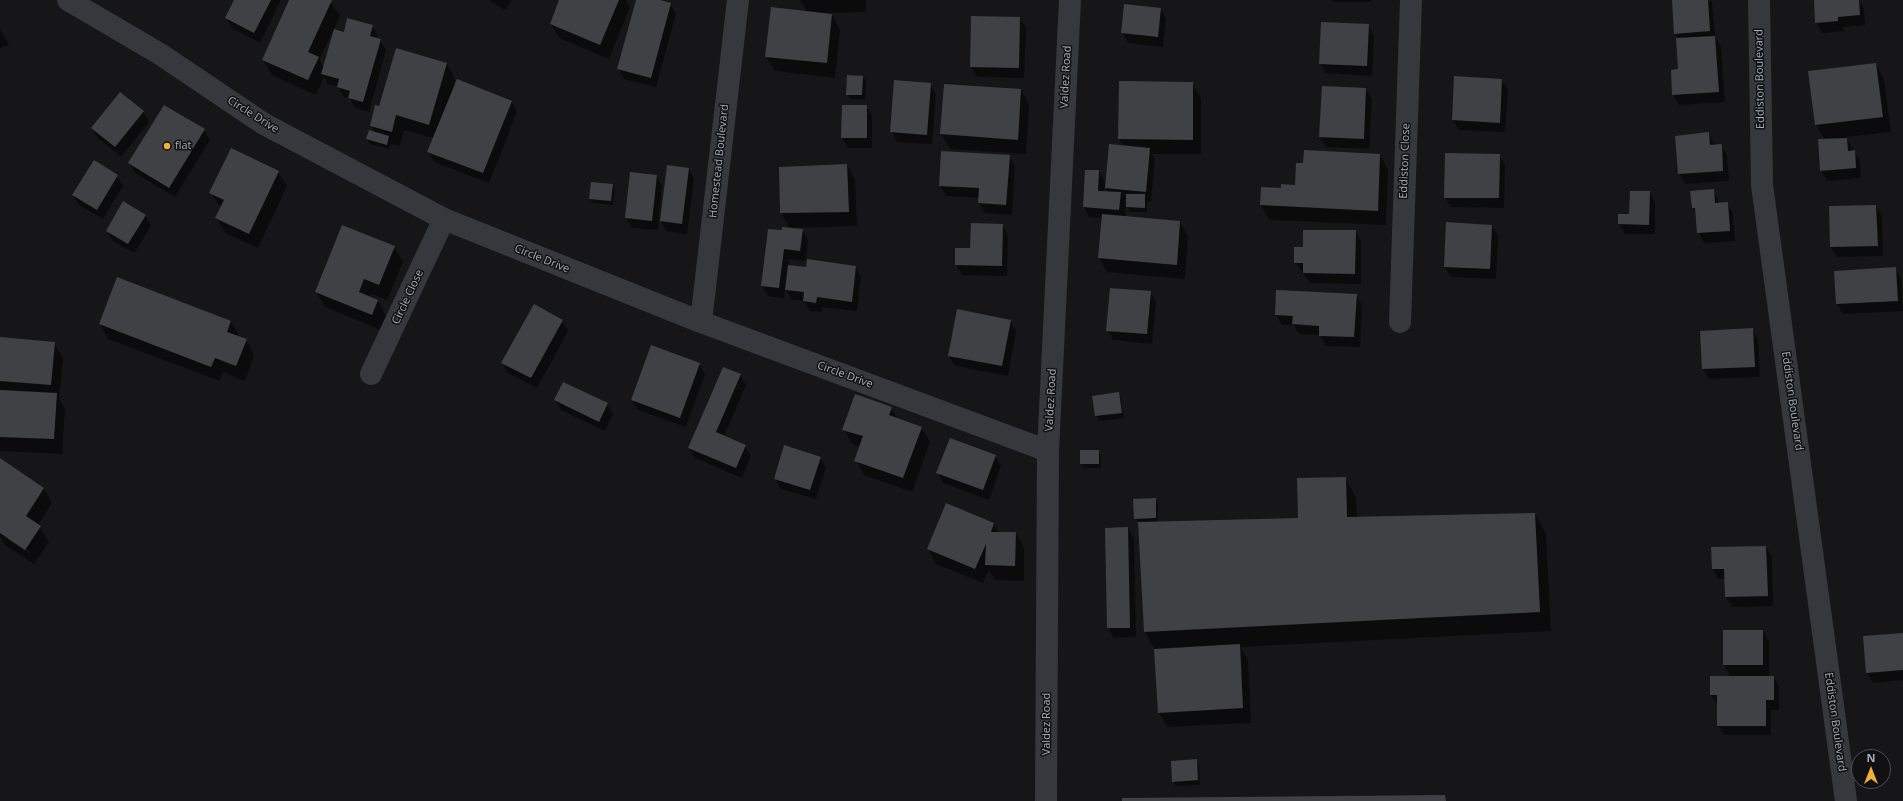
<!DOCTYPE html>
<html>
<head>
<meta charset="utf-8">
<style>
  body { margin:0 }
  #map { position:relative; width:1903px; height:801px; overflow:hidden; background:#161618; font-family:"Open Sans",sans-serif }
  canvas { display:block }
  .north { position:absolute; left:1851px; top:749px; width:40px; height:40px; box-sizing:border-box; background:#111113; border:1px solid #4d4f55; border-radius:50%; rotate:0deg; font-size:11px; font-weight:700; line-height:16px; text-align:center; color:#a8adb8 }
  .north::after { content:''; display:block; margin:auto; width:14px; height:18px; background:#f2b134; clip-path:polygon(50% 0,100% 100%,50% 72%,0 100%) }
</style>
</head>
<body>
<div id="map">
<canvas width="1903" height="801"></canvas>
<div class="north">N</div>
</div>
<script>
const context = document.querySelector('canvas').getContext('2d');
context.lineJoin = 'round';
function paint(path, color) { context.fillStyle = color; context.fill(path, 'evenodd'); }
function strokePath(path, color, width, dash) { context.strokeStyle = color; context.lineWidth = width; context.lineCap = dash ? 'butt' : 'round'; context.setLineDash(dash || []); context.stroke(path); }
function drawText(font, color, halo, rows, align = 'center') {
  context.font = font + ' "Open Sans",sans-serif'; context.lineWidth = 3; context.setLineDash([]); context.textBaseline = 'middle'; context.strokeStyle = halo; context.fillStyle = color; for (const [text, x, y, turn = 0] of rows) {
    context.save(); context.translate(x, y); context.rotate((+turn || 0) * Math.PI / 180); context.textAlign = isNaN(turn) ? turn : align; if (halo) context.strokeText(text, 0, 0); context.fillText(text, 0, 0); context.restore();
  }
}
paint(new Path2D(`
  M235,0H281L260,43L232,28L226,18Z
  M290,0H329L340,16L319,60L324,68L344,33L372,26L378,36L377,39L380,40L386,50L369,112L355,108L350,99L344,97L338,87L328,84L324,77L316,95L272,75L263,60Z
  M489,0H512L505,10Z
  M561,0H626L630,7L609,59L559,38L551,24Z
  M638,0H657L670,4L676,14L656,87L624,79L618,69Z
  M800,0H866V12L831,13L840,30L835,78L775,71L766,57L807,12Z
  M1333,0H1371V2H1334Z
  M1673,0L1712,1L1715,37L1721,47L1725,102L1679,105L1673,95L1679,70V39L1675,34Z
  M1837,0H1859L1864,9L1865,25L1843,27L1844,31L1822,33L1816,22Z
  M1161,9L1166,19L1163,47L1128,43L1122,32Z
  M1020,18L1026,28L1024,78L977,77L971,67Z
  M1368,25L1374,36L1372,76L1326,73L1320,63Z
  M0,29L9,44L0,49Z
  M396,49L447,64L455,79L454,84L511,101L517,112L489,183L434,162L428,152L434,138L404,130L400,146L391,144L389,149L370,144L367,139L375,133L371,126L379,107Z
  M1876,64L1884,79L1891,132L1846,137L1860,161L1861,178L1827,181L1821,171L1825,140L1816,125Z
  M863,77L866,81L865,100L850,99L847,94Z
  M1502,80L1508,90L1505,132L1459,130L1453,120Z
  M1192,83L1201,98V154H1152L1155,159L1151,202H1147V212H1130L1126,205L1125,217L1180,222L1188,237L1185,279L1107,272L1099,258L1102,218L1089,217L1084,207L1099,171L1106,184L1124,146L1119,139ZM1104,186L1108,192H1104ZM1124,200H1127V205Z
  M930,84L936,94L932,144L897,142L891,131Z
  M1366,89L1372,99L1369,149L1326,147L1320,137Z
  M1021,90L1029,105L1026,154L950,149L941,134Z
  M120,94L143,112L149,122L121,157L98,138L92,128Z
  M866,106L872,116V148H848L842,138Z
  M204,130L210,140L175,197L135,173L129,163Z
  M1709,133L1715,146L1721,145L1727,155L1729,181L1685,184L1679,174L1676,137Z
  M1380,155L1388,169L1386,225L1269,220L1261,205L1282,189L1296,186Z
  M1499,155L1505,165L1504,208L1451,207L1445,197Z
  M1009,156L1015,166L1012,215L985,213L979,203V198L946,196L940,186Z
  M847,165L855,180L857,226L793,228V229L802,230L808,240L806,260L855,266L861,277L857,311L822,307V312L810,311L804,301L792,300L785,289L784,298L768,296L762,286L782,231L790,229L781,213L780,167ZM789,259L808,261L807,268L788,266Z
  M689,169L694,179L687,234L666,231L661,221Z
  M278,172L287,186L258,248L225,233L216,218L221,208L211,193Z
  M117,176L123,186L103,219L79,205L73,195Z
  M657,176L662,186L658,230L632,228L626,218Z
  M612,185L615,190L613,205L593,203L590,199Z
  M1713,190L1719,203H1727L1733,213L1735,241L1704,243L1698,232L1697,215L1693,208Z
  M1650,192L1655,203V234H1625L1619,224L1630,215Z
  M1876,206L1882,216L1883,256L1837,257L1831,247L1830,207Z
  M145,215L151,226L134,253L113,241L107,231Z
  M1002,225L1008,235L1007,276L962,275L956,265L971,249Z
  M1492,226L1498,236L1496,279L1451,277L1445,267Z
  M1355,231L1361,241V284L1310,283L1295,262L1304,248Z
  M394,247L403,262L387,300L372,294L370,298L378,301L386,316L381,330L325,307L316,292Z
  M1895,268L1901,278L1903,311L1843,314L1837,304L1835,272Z
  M1150,292L1156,302L1152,344L1113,340L1108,330Z
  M1356,295L1362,305L1360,347L1326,346L1320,335L1299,334L1294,325H1282L1276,315Z
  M562,320L568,331L537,388L508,373L503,363Z
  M231,321L239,336L246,340L254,355L245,381L223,372L220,381L108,339L100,324Z
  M1010,321L1016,331L1008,376L955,366L949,356Z
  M1752,329L1758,339L1760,377L1709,379L1703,369Z
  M0,338L54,343L63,358L59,399L65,409L62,454L0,451Z
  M699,364L705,374L686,427L638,410L632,400Z
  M740,375L746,385L724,436L745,446L751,456L742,478L695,458L689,448Z
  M1119,394L1121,398L1124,418L1099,421L1096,416Z
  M555,400L607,404L613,414L605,431L561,410Z
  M891,408L898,419L921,427L930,442L912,492L864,475L856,460L860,447L852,444L844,429Z
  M1098,451L1101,456V468H1084L1081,464Z
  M995,456L1001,466L989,500L943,483L938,472Z
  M820,457L826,468L816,499L781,489L775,478Z
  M0,460L44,488L52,503L38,525L49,542L34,564L5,545L0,536ZM8,537L30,552L29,553L8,540Z
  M1345,478L1356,497L1357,518L1535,514L1546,533L1551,631L1240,647L1248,660L1251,723L1167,727L1159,712L1155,650L1145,632L1139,523L1135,518L1155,499L1158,504V522L1299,519Z
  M946,504L994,524L999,533H1016L1024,548V581L995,580L989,570L983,583L936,564L928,549Z
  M1128,528L1134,538L1136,637L1114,638L1108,628Z
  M1766,547L1772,557L1773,606L1732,607L1726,597L1725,579H1718L1713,569Z
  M1763,631L1769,641V677H1774L1779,687V710H1771V735H1724L1718,725V705L1711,695L1731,677L1724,665Z
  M1903,634V680L1873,683L1867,673Z
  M1196,760L1199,765L1200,785L1176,786L1173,781Z`), '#0007');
paint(new Path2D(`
  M234,0H271L254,33L225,18Z
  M289,0H332L308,52L319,57L308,80L262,60Z
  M559,0H619L600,45L550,24Z
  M636,0H660L671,3L651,78L617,69Z
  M1672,0H1708L1710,31L1674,34Z
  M1814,0H1859L1860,15L1838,17V21L1815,23Z
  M1124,4L1161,8L1158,37L1121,33Z
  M771,7L832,14L827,63L765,57Z
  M971,16L1020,17L1019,68L970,67Z
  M347,18L373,25L370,36L381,39L363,102L348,98L350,91L337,87L339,79L321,74L334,29L344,32Z
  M1321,22L1369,24L1367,66L1319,64Z
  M1715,36L1719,92L1672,95L1671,70L1678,69L1676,38Z
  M396,48L447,63L429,125L396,115L392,132L370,126L375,105L379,106Z
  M1876,63L1883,117L1815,125L1808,71Z
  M847,75L863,76L862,95H846Z
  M1454,76L1502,79L1500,123L1452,120Z
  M457,79L512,101L483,173L427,152Z
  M894,80L931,83L927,135L890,132Z
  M1119,81L1193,82V140L1118,139Z
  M944,84L1021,89L1018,140L940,134Z
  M1322,86L1366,88L1364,139L1319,137Z
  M120,92L144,111L115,147L91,128Z
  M164,105L205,129L169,188L128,163Z
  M842,105H867V138H841Z
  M369,130L389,136L387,145L366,139Z
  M1709,132L1710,145L1722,144L1723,171L1678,174L1675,136Z
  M1847,138L1848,151L1855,150L1856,168L1820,171L1818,139Z
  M1109,144L1150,148L1146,192L1105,188Z
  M231,148L279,171L249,234L215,218L224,200L209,193Z
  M1304,150L1380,154L1378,211L1260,205L1261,187L1281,188V184L1295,185L1296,163H1303Z
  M941,151L1010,155L1006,205L978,203L979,188L939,186Z
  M1445,153L1500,154L1499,198H1444Z
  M94,160L118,175L97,210L72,195Z
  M847,164L849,212L780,213L779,167Z
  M667,165L689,168L682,224L660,221Z
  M1085,170H1099L1098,191L1121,192L1119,210L1083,207Z
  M630,172L657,175L652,221L625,218Z
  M591,182L613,184L611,201L589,199Z
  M1714,189L1715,203L1728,202L1730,231L1697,233L1695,208H1692L1690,191Z
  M1630,191H1650L1649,225L1618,224V214H1629Z
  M1126,194H1145V208L1126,207Z
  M123,201L146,215L128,244L106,231Z
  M1876,205L1878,246L1830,247L1829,206Z
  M1102,214L1180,221L1177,265L1098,258Z
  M1446,222L1492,225L1490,269L1444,267Z
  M971,223L1003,224L1002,266L955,265V248H970Z
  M342,225L395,246L379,285L364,279L359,292L378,300L372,315L315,292Z
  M782,227L803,229L800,251L784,249L779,288L761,286L768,229L782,230Z
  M1303,230H1356L1355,274L1303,273V263H1294V247H1303Z
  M807,259L856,266L852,302L817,297L816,303L803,301L804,292L785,290L788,265L806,267Z
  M1896,267L1898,301L1836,304L1834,271Z
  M117,277L231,321L227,332L247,339L236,366L215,358L211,367L99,324Z
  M1110,288L1151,291L1147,334L1106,331Z
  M1276,290L1357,294L1354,337L1319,336V326L1292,324L1293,316L1275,315Z
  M534,304L563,320L531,378L501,363Z
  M957,309L1011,320L1002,366L948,356Z
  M1753,328L1755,367L1702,369L1700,331Z
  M0,337L55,342L51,385L0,381Z
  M651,345L700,363L680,418L631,400Z
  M723,367L741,374L716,432L746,445L736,468L688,448Z
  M563,382L608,403L599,422L554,400Z
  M0,390L57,393L54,439L0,437Z
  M1119,392L1122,413L1095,416L1092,396Z
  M855,394L892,407L889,415L922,427L903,478L854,461L863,436L842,430Z
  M950,438L996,455L983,490L936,473Z
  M784,445L821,457L810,490L774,479Z
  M1080,450H1099V464H1080Z
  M0,458L44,488L26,516L41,526L25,550L0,533Z
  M1346,477L1347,517L1535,513L1540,612L1144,632L1138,522L1298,518L1297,478Z
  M1156,498V518L1134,519L1133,499Z
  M946,503L994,523L991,532H1016L1015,566L985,565L986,544L975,569L927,549Z
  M1128,527L1130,628H1107L1105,528Z
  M1766,546L1768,596L1725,597L1724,569H1712L1711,547Z
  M1723,630H1763V665H1723Z
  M1903,633V670L1866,673L1863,636Z
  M1240,644L1243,708L1158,713L1154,649Z
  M1710,676H1774V700H1766V726H1717V695H1710Z
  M1197,759L1198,780L1172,782L1171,761Z
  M1445,795L1446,801H1122V798Z`), '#404145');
strokePath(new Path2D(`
  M68,0L160,54L264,124L444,219L701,322L1048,451
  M1759,0L1762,185L1846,801
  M701,322L738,0
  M1400,322L1411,0
  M371,374L444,219
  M1046,801L1048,451L1070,0`), '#37383d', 22);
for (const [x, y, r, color] of [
  [167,146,4,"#f2b134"]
]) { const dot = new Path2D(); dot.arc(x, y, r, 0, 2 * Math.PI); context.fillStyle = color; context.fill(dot); strokePath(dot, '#111113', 1.5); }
drawText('11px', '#a8adb8', '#111113', [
  ["Valdez Road",1066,77,-87],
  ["Eddiston Boulevard",1760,79,-91],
  ["Circle Drive",253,115,32],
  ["Homestead Boulevard",719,161,-84],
  ["Eddiston Close",1405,161,-88],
  ["Circle Drive",542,259,22],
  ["Circle Close",408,297,-65],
  ["Circle Drive",845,375,20],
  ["Valdez Road",1051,400,-87],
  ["Eddiston Boulevard",1792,401,82],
  ["Eddiston Boulevard",1835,722,82],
  ["Valdez Road",1047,724,-90]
]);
drawText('11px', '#a8adb8', '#111113', [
  ["flat",175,146]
], 'left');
</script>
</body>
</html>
